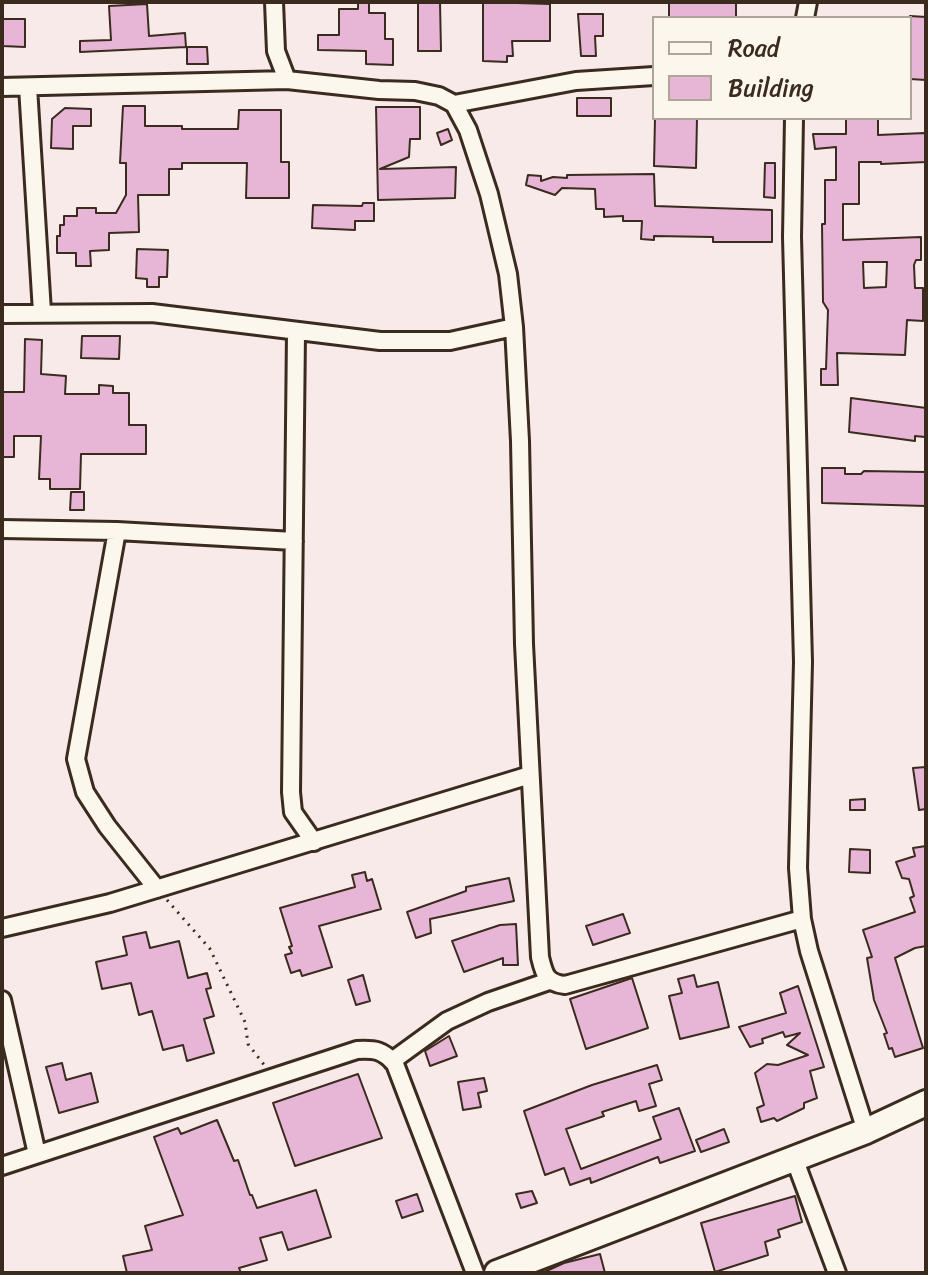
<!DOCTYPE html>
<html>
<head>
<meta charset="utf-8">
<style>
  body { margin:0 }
  #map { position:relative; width:928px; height:1275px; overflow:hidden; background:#f7eae8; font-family:Sriracha,sans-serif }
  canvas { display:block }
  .frame { position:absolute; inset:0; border:4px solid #3b2a1e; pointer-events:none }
  .legend { position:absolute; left:652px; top:16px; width:260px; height:104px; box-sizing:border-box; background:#fbf7ec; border:2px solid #aea59a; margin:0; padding:10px 14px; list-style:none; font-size:24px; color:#3b2a1e }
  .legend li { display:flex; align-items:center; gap:16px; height:40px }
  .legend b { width:40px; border:2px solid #aea59a }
</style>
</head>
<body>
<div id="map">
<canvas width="928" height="1275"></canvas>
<div class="frame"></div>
<ul class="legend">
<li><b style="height:10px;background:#fbf7ec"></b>Road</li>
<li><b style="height:22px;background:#e7b6d6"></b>Building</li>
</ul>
</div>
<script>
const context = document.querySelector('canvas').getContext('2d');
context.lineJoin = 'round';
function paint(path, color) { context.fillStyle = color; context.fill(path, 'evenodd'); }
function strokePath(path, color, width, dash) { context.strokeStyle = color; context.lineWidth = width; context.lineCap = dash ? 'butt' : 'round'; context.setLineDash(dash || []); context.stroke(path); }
const building = new Path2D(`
  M358,2H369V13H385V39H393V65L366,64V51L318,50V35H339V9H358Z
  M418,2H440L441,51H418Z
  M483,2L550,4V41H512L513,56H507V62L483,61Z
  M669,2H736V18H669Z
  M147,4L149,36L185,33L186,47L80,52V41L111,40L109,6Z
  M578,14H603V36H595L596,56H581Z
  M910,16L926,17V80L910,79Z
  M2,19H25V47L2,46Z
  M187,47H207L208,64H187Z
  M577,98H611V116H577Z
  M123,106H145V126H182V129H238L239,110H281V162H289V198H246L247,163H182V169H169V195H138L139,232L109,233V250L90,251L91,266H76V253H57V236H60V225H64V216H77V208H96V213H116L126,195V163H120Z
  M376,107H420V139H410L409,157L380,169L456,167L455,198L378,200Z
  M65,108L91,109V126H73V149L51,148L52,119Z
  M655,118H697L696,168L654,166Z
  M846,118H878V135L925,133L926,162L881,164V162H859V204H843V240L921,237V260H916L914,265L915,288H923V321L907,320L905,355L837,353L838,385H821V369H826L828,310L823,302L822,224H825V180H836V147L815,149L813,134H846ZM863,262H887L886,287L864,288Z
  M448,129L452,140L441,145L437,133Z
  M765,163H775V198L764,197Z
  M654,174L655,206L772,210V242H713V237L654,236V240L641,239L642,221H623V216L604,217V209H596L595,189L562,188L555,195L526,185L528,175L541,176V181L553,177L567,178V175Z
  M363,203H374V221H355V230L312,228L313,205L362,206Z
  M137,249L168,250L167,277H159V287H147V279L136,278Z
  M82,336H120L119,359L81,358Z
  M25,339L42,340L41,374L66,376L65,394H99V385L113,386V393H129V425H146V454H81L80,489H50V479H39L41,436H14V457H2V392H24Z
  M851,398L926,408L925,437L915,436V441L849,432Z
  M822,468H845V474H861L864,471L926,472V506L822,503Z
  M71,492H84V510H70Z
  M926,767V809L919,810L913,768Z
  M865,799V810H850V800Z
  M926,846V946L915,948L895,958L923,1048L895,1057L892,1048L889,1049L884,1034L887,1033L874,1000L867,958L872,957L863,930L915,912L910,898L914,896L909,879L902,878L896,862L915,856L913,848Z
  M850,849L870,850V873L849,872Z
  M365,872L367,881L372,879L381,909L319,926L332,967L302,976L300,970L291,973L285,955L292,953L289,947L292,946L280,908L355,887L352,875Z
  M509,878L514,901L430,919L431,933L416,938L407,912L466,891V887Z
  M623,914L630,933L593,945L586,926Z
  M516,924L518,965H503V958L464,972L452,941L500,925Z
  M146,932L150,948L179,941L188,978L207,973L211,988L206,989L214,1016L204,1019L214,1053L187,1061L183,1045L163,1050L152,1011L139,1015L131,983L102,989L96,962L127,955L123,937Z
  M363,975L370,1001L356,1005L348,980Z
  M694,975L697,987L718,982L729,1027L680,1039L669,996L682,993L678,979Z
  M632,978L648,1028L586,1049L570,999Z
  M798,986L824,1067L810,1071L817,1098L804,1103V1108L777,1121L774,1118L761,1122L757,1108L764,1105L755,1073L767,1064L778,1065L808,1055L787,1045L800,1033L785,1037L783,1032L762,1039L763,1043L750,1047L739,1027L786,1013L780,993Z
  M449,1036L457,1056L430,1066L425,1051Z
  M62,1063L66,1080L91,1073L98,1102L59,1113L46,1067Z
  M657,1065L662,1080L649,1084L656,1106L639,1111L636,1101L602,1112L604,1116L566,1129L581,1169L661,1139L653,1117L679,1108L695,1151L660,1163L658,1157L591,1183L590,1178L570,1185L564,1168L545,1175L524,1111L592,1085Z
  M358,1074L382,1138L295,1166L273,1103Z
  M484,1078L487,1091L478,1093L481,1107L463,1110L458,1082Z
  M217,1120L234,1161L238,1160L250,1195H252L257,1208L316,1190L331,1237L288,1250L282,1232L260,1238L267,1260L239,1268L241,1273H127L123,1256L152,1250L145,1226L183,1215L154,1137L178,1128L181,1134Z
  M724,1129L729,1142L701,1152L696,1140Z
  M532,1191L537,1203L521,1208L516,1194Z
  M417,1194L423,1211L402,1218L396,1201Z
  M795,1196L802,1222L778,1230L780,1237L765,1242L768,1255L715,1272L701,1223Z
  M600,1254L605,1273H542L564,1263Z`);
paint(building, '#e7b6d6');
strokePath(building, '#3b2a1e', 2);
const street = new Path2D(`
  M274,2L276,51L287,80
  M805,18L808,2
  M2,87L287,80L379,90L415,91L439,96L454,104L468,130L489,194L508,274L514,327L520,441L524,644L540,957C544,974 546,983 565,985L802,919
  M28,87L42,312
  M454,104L576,81L654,76
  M794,118L792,237L803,662L798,868L802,919L809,951L866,1131
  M2,314L152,313L380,341H450L514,327
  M296,333L291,792L293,812L314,842
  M2,529L117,531L294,541
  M117,531L76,759L85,792L107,826L157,889
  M2,928L110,903L530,775
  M2,1000L37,1154
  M392,1061L447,1021L488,1002L549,981
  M794,1158L837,1273
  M2,1166L357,1050C375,1049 383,1050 395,1064L475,1273`);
const secondary = new Path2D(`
  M497,1273L866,1131L926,1103`);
strokePath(street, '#3b2a1e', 22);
strokePath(secondary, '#3b2a1e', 30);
strokePath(new Path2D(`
  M167,900L210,949L245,1022L248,1044L265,1066`), '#3b2a1e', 3, [2, 6]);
strokePath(street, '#fbf7ec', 16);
strokePath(secondary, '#fbf7ec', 24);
</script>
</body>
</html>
